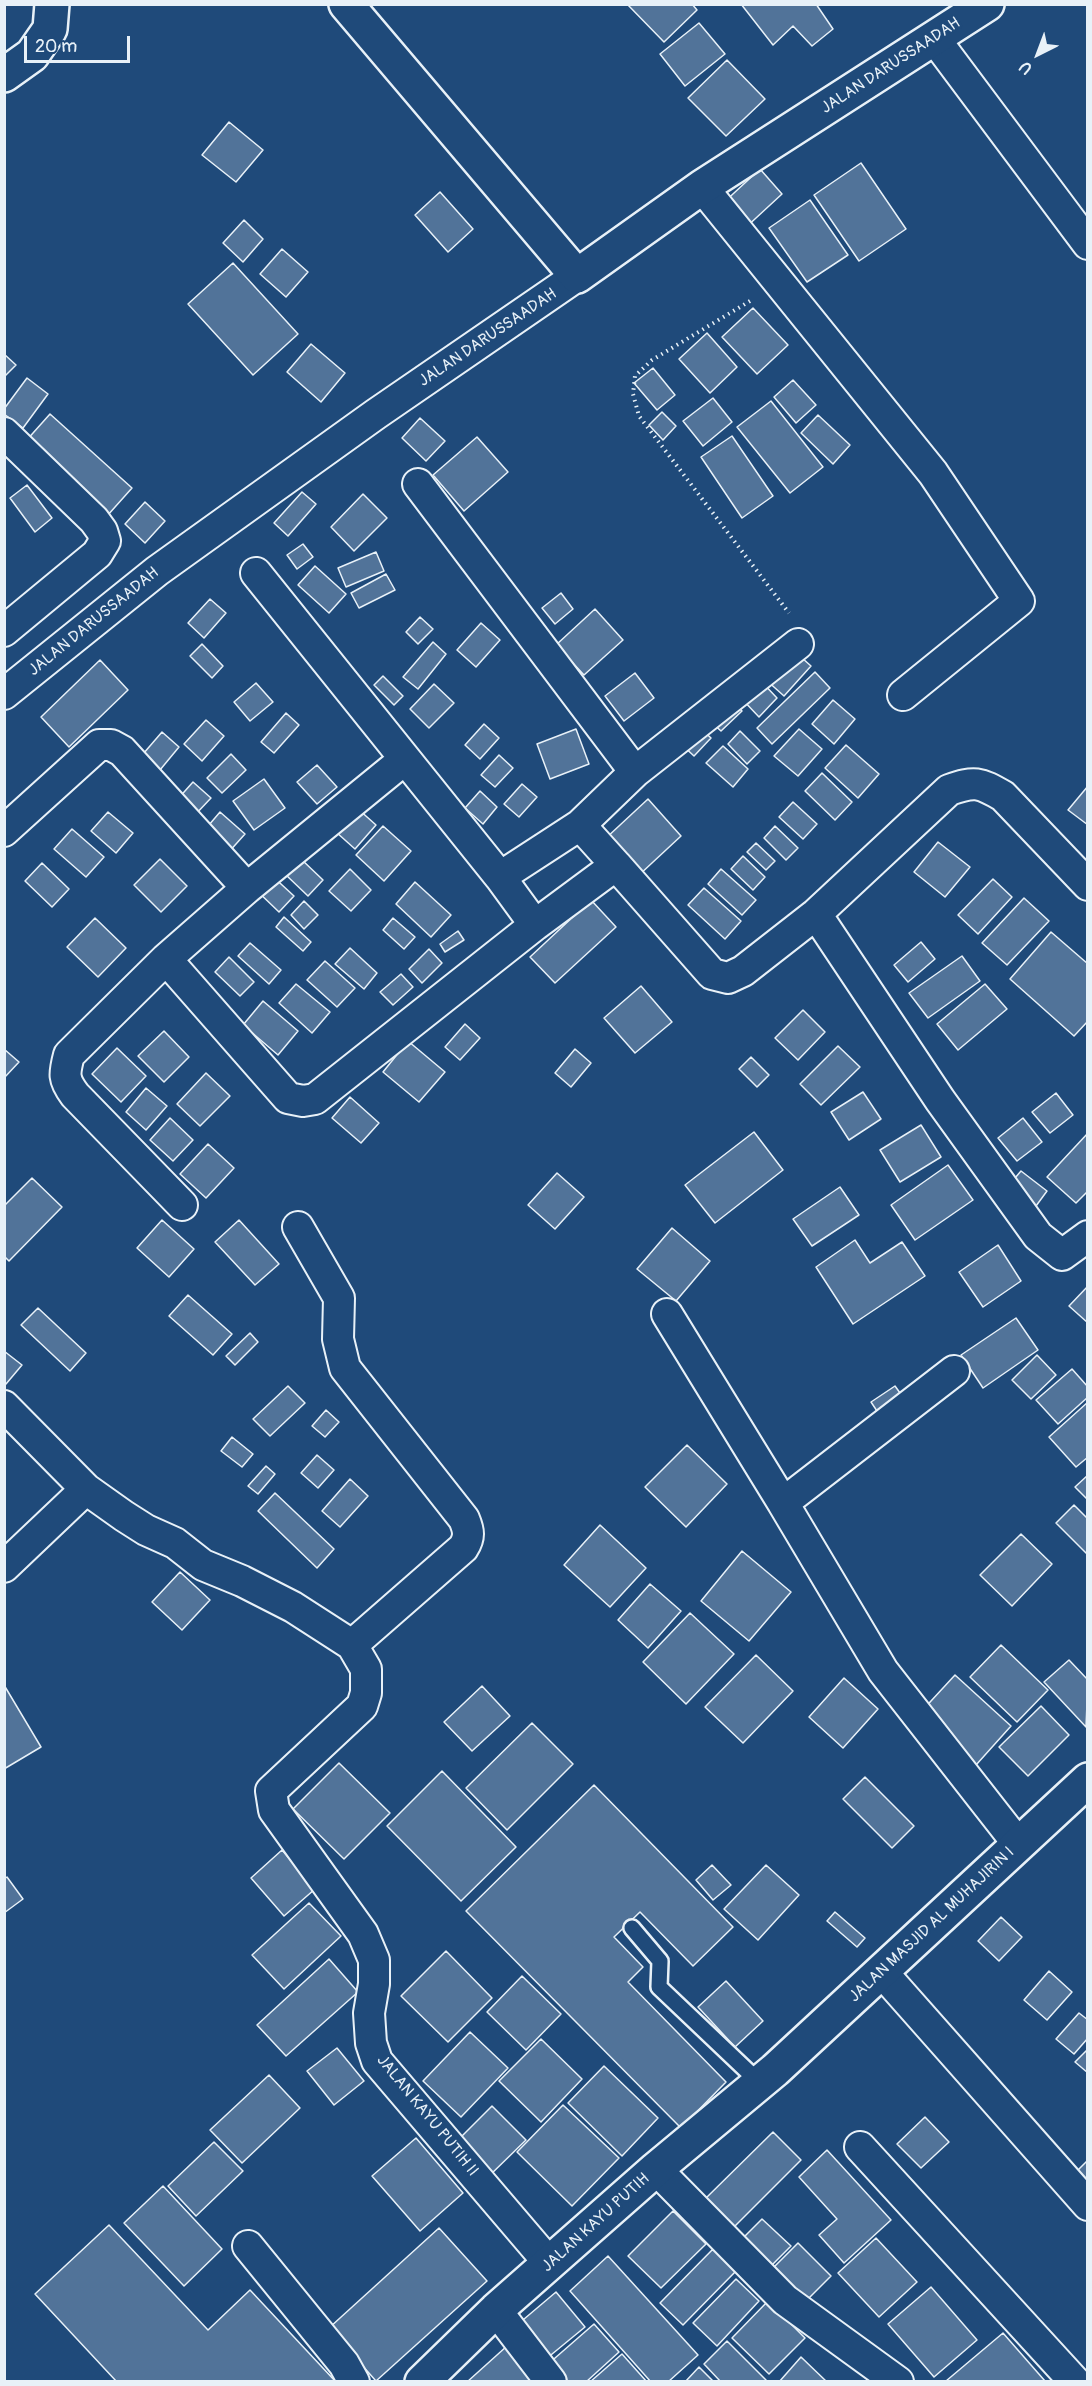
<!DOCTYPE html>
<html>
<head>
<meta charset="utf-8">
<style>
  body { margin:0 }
  #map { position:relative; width:1092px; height:2386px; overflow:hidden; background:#1f4a7a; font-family:Pangolin,sans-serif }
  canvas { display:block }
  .frame { position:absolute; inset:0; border:6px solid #e8f1f8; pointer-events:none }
  .north { position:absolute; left:1008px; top:24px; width:60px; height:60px; -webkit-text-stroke:4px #1f4a7a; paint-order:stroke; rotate:222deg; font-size:16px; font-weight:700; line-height:24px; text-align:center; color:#e8f1f8 }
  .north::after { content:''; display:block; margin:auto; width:21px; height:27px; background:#e8f1f8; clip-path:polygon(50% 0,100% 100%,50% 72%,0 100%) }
  .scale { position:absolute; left:24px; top:36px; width:106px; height:27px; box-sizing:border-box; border:3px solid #e8f1f8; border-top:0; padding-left:8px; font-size:18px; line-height:21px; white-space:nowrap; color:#e8f1f8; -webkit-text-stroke:4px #1f4a7a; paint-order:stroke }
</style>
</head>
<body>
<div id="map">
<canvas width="1092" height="2386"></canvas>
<div class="frame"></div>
<div class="north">U</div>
<div class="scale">20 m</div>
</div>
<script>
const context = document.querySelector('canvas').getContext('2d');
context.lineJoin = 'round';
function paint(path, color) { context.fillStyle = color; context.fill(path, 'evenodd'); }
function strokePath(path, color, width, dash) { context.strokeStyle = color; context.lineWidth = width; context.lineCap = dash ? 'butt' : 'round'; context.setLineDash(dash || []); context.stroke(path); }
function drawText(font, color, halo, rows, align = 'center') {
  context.font = font + ' Pangolin,sans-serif'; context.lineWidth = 5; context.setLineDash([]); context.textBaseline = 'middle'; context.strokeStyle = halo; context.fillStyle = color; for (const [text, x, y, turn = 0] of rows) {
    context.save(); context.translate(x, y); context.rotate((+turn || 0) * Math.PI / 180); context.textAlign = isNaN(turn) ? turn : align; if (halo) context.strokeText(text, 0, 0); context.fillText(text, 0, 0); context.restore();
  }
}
const building = new Path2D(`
  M627,4H692L697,10L664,42Z
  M741,4H816L833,29L812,46L793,26L773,45Z
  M699,23L725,54L685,86L660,54Z
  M727,60L765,99L726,136L688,98Z
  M229,122L263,150L236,182L202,155Z
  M861,163L906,229L859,261L814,195Z
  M760,169L782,194L743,230L721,205Z
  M440,192L473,229L448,252L415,215Z
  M810,200L848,255L807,282L769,228Z
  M244,220L263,239L243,262L223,243Z
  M282,249L308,272L286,297L260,274Z
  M233,263L298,334L253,375L188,304Z
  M753,308L788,345L757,374L722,337Z
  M707,333L737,367L710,393L679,359Z
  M311,344L345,373L321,402L287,372Z
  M4,354L16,365L4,377Z
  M653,368L675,395L657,410L634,383Z
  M27,378L48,394L23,428L4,414V409Z
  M793,380L816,405L796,423L774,397Z
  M713,398L732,422L703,446L683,421Z
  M771,401L823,467L790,493L737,427Z
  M662,412L676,426L663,440L649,425Z
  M50,414L132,488L107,516L25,442Z
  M818,415L850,445L833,464L801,433Z
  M420,418L445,441L426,461L402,438Z
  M732,436L773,496L742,518L701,457Z
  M477,437L508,472L464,511L433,475Z
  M27,485L52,518L35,532L10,498Z
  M302,492L316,504L288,536L274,523Z
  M363,494L387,518L354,551L331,527Z
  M145,502L165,521L145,543L125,524Z
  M303,544L313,557L297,569L287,555Z
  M376,552L384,571L346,587L338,568Z
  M315,566L346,594L329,613L298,585Z
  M386,574L395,590L359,608L351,593Z
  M561,593L573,609L555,624L542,608Z
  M210,599L226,613L204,638L188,623Z
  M595,609L623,640L584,675L556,645Z
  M420,617L433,629L418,644L406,632Z
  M481,623L500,640L476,667L457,650Z
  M433,642L446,654L418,689L403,677Z
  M202,644L223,666L212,678L190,656Z
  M792,649L811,666L784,696L765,679Z
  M100,660L128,690L69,747L41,717Z
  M815,672L830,688L772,744L757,728Z
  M635,673L654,698L624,721L605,696Z
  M383,676L403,696L394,705L374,685Z
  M760,680L777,698L759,717L741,698Z
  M256,683L273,702L250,721L234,702Z
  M434,684L454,703L429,728L410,709Z
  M732,700L742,711L721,731L711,722Z
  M833,700L855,719L834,744L812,724Z
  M286,713L299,725L274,753L261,742Z
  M206,720L224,736L202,761L184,744Z
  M484,724L499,738L480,759L465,745Z
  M698,726L711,738L694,756L681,744Z
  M576,729L589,764L550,779L537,744Z
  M799,729L822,749L798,776L774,756Z
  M740,731L760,751L747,764L728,744Z
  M162,732L179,747L155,776L137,761Z
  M846,745L879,774L858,798L825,768Z
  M723,746L748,769L733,787L706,763Z
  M231,754L246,770L222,793L207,778Z
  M499,755L513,768L495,787L481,775Z
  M317,765L337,787L317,804L297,782Z
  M822,773L852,802L835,820L805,791Z
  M264,779L285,808L254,830L233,801Z
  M193,782L211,798L193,817L176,801Z
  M522,784L537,797L519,817L504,804Z
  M1088,786V825L1068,810Z
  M480,791L497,807L483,824L465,808Z
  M648,799L681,836L638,876L605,839Z
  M793,802L817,824L803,839L779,817Z
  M357,808L376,825L355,849L336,832Z
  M108,812L133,833L116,853L91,831Z
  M220,812L245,834L227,854L203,832Z
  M383,826L411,851L384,881L356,855Z
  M775,826L798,848L786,860L764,838Z
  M72,829L104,857L86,877L54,849Z
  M938,842L970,867L945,897L914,872Z
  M756,843L775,861L766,870L747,852Z
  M743,856L765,877L753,890L731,869Z
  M160,859L187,886L161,912L134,885Z
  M301,859L323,880L308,896L286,875Z
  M42,863L69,889L52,907L25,881Z
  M350,869L371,890L351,911L329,891Z
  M721,869L756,900L742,915L708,884Z
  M268,872L294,896L279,912L254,888Z
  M993,879L1012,897L978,934L958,915Z
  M415,882L451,915L431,937L396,904Z
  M704,888L741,921L725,939L688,905Z
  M1024,898L1049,921L1007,965L982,943Z
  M591,900L616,927L555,983L530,957Z
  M304,901L318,915L304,929L291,915Z
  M284,917L311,942L303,951L276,927Z
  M95,918L126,948L98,977L67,947Z
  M393,918L415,937L404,949L383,930Z
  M458,931L464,940L445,952L440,944Z
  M1051,932L1088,964V1021L1074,1036L1010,979Z
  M921,942L935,959L908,982L894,965Z
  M250,943L281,970L269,984L238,956Z
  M350,948L377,973L364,989L335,964Z
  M429,949L442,963L422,983L409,969Z
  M962,956L980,981L928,1018L909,993Z
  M229,957L254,982L240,996L215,972Z
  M325,961L355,988L337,1007L307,980Z
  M401,974L413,987L393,1005L380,992Z
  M296,984L330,1012L312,1033L279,1003Z
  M985,984L1007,1009L958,1050L937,1024Z
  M641,986L672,1022L635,1053L604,1018Z
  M263,1001L298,1031L278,1055L243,1025Z
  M803,1010L825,1032L798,1060L775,1038Z
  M465,1024L480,1038L460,1060L445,1047Z
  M164,1031L189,1057L164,1082L138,1056Z
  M408,1041L445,1072L419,1102L383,1072Z
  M838,1046L860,1067L821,1105L800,1084Z
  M117,1048L146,1076L121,1102L92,1074Z
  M4,1049L19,1062L4,1078Z
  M575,1049L591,1063L571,1087L555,1073Z
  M751,1057L769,1075L757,1087L739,1069Z
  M206,1073L230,1096L200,1126L177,1104Z
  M146,1088L167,1106L146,1130L126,1112Z
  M863,1092L881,1119L849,1140L831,1112Z
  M1056,1093L1073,1115L1050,1133L1032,1112Z
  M350,1097L379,1123L361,1143L332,1118Z
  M170,1118L193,1140L173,1161L150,1140Z
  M1023,1118L1042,1142L1017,1161L998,1138Z
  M921,1125L941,1157L900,1182L880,1150Z
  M754,1132L783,1170L715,1223L685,1185Z
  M1088,1133V1191L1076,1203L1047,1177Z
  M208,1144L234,1168L206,1198L180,1174Z
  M948,1165L973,1200L915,1240L891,1205Z
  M1021,1171L1047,1191L1036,1206L1009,1185Z
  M557,1173L584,1197L555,1229L528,1205Z
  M32,1178L62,1207L9,1261L4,1256V1206Z
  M840,1187L859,1215L812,1246L793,1219Z
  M162,1220L194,1249L169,1277L137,1248Z
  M239,1220L279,1264L255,1285L215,1242Z
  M672,1228L710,1261L676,1301L637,1269Z
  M855,1240L870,1263L902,1242L925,1276L853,1324L816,1267Z
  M998,1245L1021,1281L983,1307L959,1272Z
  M1088,1286V1323L1069,1306Z
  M188,1295L232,1334L213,1355L169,1316Z
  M38,1308L86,1353L70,1371L21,1325Z
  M1016,1318L1038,1350L983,1388L961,1355Z
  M250,1333L258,1342L235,1365L226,1356Z
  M4,1351L22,1365L6,1384L4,1382Z
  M1037,1355L1056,1375L1031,1399L1012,1380Z
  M1072,1369L1088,1387V1397L1058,1424L1036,1400Z
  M288,1386L305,1403L270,1436L253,1419Z
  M895,1386L908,1404L883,1420L871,1402Z
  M1088,1402V1457L1076,1467L1049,1437Z
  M326,1410L339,1422L325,1437L312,1426Z
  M232,1437L253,1454L242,1467L221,1451Z
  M687,1445L727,1484L686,1527L645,1487Z
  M317,1455L334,1470L318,1488L301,1473Z
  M266,1466L275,1474L258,1494L248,1486Z
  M1088,1475V1500L1075,1487Z
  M350,1479L368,1496L340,1527L322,1511Z
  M275,1493L334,1549L317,1568L258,1511Z
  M1074,1505L1088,1519V1555L1056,1523Z
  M600,1525L646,1568L610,1607L564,1565Z
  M1021,1534L1052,1564L1012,1606L980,1575Z
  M742,1551L791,1592L749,1641L701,1601Z
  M180,1572L210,1600L182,1630L152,1602Z
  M650,1584L681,1611L648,1648L618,1620Z
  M690,1613L734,1654L686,1704L643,1662Z
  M1001,1645L1048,1690L1017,1722L970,1677Z
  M756,1655L793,1691L743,1743L705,1707Z
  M1069,1660L1088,1680L1086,1727L1044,1682Z
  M955,1675L1011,1726L976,1765L919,1714Z
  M844,1678L878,1709L843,1748L809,1717Z
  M4,1685L41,1747L4,1769Z
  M482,1686L510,1716L472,1751L444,1722Z
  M1041,1706L1069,1735L1028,1776L999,1747Z
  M532,1723L573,1764L507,1830L466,1788Z
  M339,1763L390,1813L344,1859L293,1809Z
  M442,1771L516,1847L461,1901L387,1826Z
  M865,1777L914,1826L892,1848L843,1799Z
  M594,1785L733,1927L693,1966L640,1912L614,1937L643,1967L628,1982L726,2082L681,2128L466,1911Z
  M282,1850L315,1889L284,1916L251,1878Z
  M712,1865L731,1885L713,1900L696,1880Z
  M766,1865L799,1895L758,1940L724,1909Z
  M7,1877L23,1899L4,1913V1879Z
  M309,1903L341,1936L284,1989L252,1955Z
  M835,1912L865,1938L857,1947L827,1921Z
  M1001,1917L1022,1937L999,1961L978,1941Z
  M446,1951L492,1998L448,2042L401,1996Z
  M329,1959L358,1992L286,2056L257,2025Z
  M1049,1971L1072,1992L1047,2020L1024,2000Z
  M522,1976L561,2014L526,2050L487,2012Z
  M726,1981L763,2021L735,2047L698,2007Z
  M1079,2013L1088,2020V2038L1074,2054L1056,2039Z
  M470,2032L508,2068L461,2117L423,2081Z
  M541,2039L582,2079L541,2122L499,2081Z
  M337,2048L364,2081L334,2105L307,2071Z
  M1088,2049V2073L1075,2062Z
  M604,2066L658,2118L622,2156L568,2103Z
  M269,2075L300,2108L242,2163L210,2130Z
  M563,2105L619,2158L572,2206L517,2152Z
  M492,2106L526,2140L487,2178L454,2144Z
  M925,2117L949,2142L921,2168L897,2144Z
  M773,2132L801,2160L734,2227L705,2199Z
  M416,2138L463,2193L420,2231L372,2176Z
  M214,2142L243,2171L196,2216L168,2186Z
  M827,2150L891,2220L844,2263L819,2235L837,2219L799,2177Z
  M1088,2160V2186L1074,2174Z
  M163,2186L222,2249L184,2286L124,2223Z
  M673,2211L706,2244L661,2288L628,2256Z
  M762,2219L791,2246L765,2272L737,2244Z
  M109,2225L208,2330L250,2290L336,2382H117L35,2294Z
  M439,2228L487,2281L376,2381L329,2328Z
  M876,2238L917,2282L879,2317L838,2273Z
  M798,2243L831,2276L802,2305L769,2272Z
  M713,2249L736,2271L683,2325L660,2303Z
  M608,2256L698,2355L668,2382H651L570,2291Z
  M736,2279L759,2301L717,2346L693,2323Z
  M931,2287L977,2340L934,2377L888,2324Z
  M556,2292L585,2327L546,2359L517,2325Z
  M768,2301L805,2338L769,2374L732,2338Z
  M594,2324L619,2352L586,2382H562L547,2365Z
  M1003,2333L1045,2381H946Z
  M727,2341L766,2380L764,2382H721L704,2364Z
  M507,2346L536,2382H467Z
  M622,2354L647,2382H590Z
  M801,2357L827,2382H779Z
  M699,2367L714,2382H685Z`);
paint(building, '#517399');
strokePath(building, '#e8f1f8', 1.5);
const lane = new Path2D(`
  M632,1928L660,1961L659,1987L760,2083`);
const street = new Path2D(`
  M934,38L1088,244
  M702,187L933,473L1019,601L903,695
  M4,433L94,520L102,531L105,541L97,554L4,631
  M418,484L635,772
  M256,573L500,877L535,925L616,865L712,974L728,978L743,971L816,914L949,790C975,781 979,782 1003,796L1088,885
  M4,694L157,571L376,414L577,276
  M580,825L616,865
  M4,831L99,745H111L122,751L247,888
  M500,877L580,825L635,772L798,644
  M816,914L940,1100L1038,1236L1062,1255L1088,1236
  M166,959L288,1098L303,1101L315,1099L535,925
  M182,1205L75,1095C63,1079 64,1074 69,1055L166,959L247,888L405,759
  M298,1227L339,1298L338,1339L345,1368L464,1519C469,1531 470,1537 463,1548L352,1645
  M667,1314L783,1503
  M954,1371L783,1503L883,1671L1019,1845
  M4,1406L86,1489L124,1516L146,1530L175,1543L203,1565L242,1581L293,1607L352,1645L366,1669V1693L362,1706L271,1791L274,1810L363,1934L374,1960V1984L369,2013L371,2043L377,2061L550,2264
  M4,1567L86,1489
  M881,1971L1088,2205
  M860,2147L1075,2382
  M656,2169L785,2300L898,2382
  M248,2246L344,2364L354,2382
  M496,2310L551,2382`);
const secondary = new Path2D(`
  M346,4L577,276L702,187L987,4
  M4,75L32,55L50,29L52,4
  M422,2382L496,2310L656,2169L775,2070L1088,1780`);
strokePath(lane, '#e8f1f8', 20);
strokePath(street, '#e8f1f8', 34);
strokePath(secondary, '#e8f1f8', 38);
strokePath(new Path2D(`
  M750,301L652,360L635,376L633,394L639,416L789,613`), '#e8f1f8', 4, [1.5, 4.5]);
strokePath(lane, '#1f4a7a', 15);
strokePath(street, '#1f4a7a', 30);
strokePath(secondary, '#1f4a7a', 33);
drawText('16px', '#e8f1f8', '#1f4a7a', [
  ["JALAN DARUSSAADAH",891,66,-33],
  ["JALAN DARUSSAADAH",488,338,-34],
  ["JALAN DARUSSAADAH",94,622,-39],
  ["JALAN MASJID AL MUHAJIRIN I",932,1925,-43],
  ["JALAN KAYU PUTIH II",427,2116,51],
  ["JALAN KAYU PUTIH",596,2223,-42]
]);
</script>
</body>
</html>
